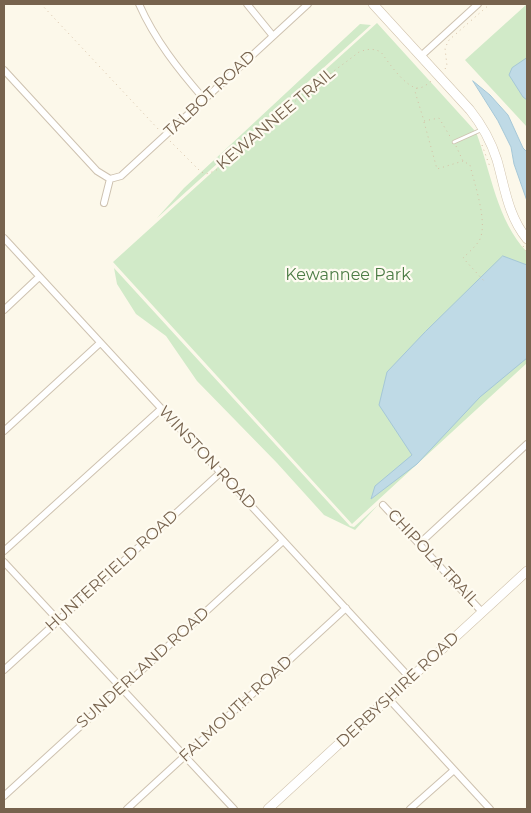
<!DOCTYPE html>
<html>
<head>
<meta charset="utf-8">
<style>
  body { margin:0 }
  #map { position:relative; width:531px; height:813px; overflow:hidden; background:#fcf8ea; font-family:Montserrat,sans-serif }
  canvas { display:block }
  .frame { position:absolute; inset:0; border:5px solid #77634e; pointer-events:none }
</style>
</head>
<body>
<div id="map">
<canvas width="531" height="813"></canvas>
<div class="frame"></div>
</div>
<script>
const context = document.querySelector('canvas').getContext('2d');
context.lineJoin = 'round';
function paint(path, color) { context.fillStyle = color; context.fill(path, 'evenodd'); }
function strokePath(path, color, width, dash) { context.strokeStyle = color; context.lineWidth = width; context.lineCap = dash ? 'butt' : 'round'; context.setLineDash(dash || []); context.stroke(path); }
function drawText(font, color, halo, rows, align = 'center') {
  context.font = font + ' Montserrat,sans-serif'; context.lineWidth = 4.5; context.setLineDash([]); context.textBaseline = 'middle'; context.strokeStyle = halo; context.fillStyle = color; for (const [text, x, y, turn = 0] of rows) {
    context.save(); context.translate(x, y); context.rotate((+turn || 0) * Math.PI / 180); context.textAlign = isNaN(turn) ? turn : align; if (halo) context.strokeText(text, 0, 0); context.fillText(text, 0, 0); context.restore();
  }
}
paint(new Path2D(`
  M527,4V127L465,60Z
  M377,23L476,132C491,172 497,221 527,252V363L352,524L113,262Z
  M360,24L371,25L157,218L184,188Z
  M114,268L350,526L354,527L378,505L355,530L324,515L277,463L197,381L166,336L136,314L117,284Z`), '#d1eac8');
const water = new Path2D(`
  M527,58V100L523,97L509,75L512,68Z
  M473,81L490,95L508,115L523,148L527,152V201L514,164L511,147L498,121Z
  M503,256L527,265V358L480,397L417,464L371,499L375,486L412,455L379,405L387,372L425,332Z`);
paint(water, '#bfdae6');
strokePath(water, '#a5c7d7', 1);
const lane = new Path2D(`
  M454,142L483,129`);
const street = new Path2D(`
  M139,4C155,40 178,69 204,99
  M247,4L273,36
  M421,56L478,4
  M4,70L97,171L110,179
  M110,179L121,176L308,4
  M104,203L110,179
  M4,238L410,678
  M4,310L39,277
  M4,431L100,343
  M383,505L482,612
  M419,544L527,444
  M4,551L161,409
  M4,562L234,809
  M4,670L220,473
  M388,698L490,809
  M4,796L283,541
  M127,809L346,608
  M410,809L454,770`);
const secondary = new Path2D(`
  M373,4L470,110C482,125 491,141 497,160C505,188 508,216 527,239
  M268,809L527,571`);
strokePath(lane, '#cec2b0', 4.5);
strokePath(street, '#cec2b0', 8);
strokePath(secondary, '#d1c3ad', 10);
strokePath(new Path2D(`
  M41,4L160,131
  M445,69L447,66L445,48L449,40L490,4
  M417,88L415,91L416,95L424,121L439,118L451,138
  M424,122L437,169L463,161
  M170,141L200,171L205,174C233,169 278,116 300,97C319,81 340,67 359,52C367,49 373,48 381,52C388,62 406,88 418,88C424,88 428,83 433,80
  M482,145L490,167
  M456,146L463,161L470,165C474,183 489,224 479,241C475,247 468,253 463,258L485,282
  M523,246L527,252`), '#d6c0a5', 1, [1, 4]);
strokePath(lane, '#fff', 3);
strokePath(street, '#fff', 6);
strokePath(secondary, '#fff', 9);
drawText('16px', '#77634e', '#fefbf1', [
  ["TALBOT ROAD",210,94,-43],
  ["KEWANNEE TRAIL",276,119,-40],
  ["WINSTON ROAD",207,458,47],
  ["CHIPOLA TRAIL",433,558,47],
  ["HUNTERFIELD ROAD",112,571,-42],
  ["SUNDERLAND ROAD",143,668,-42],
  ["DERBYSHIRE ROAD",398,690,-43],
  ["FALMOUTH ROAD",236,709,-43]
]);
drawText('16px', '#4c7c45', '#fefbf1', [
  ["Kewannee Park",348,275]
]);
</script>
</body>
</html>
